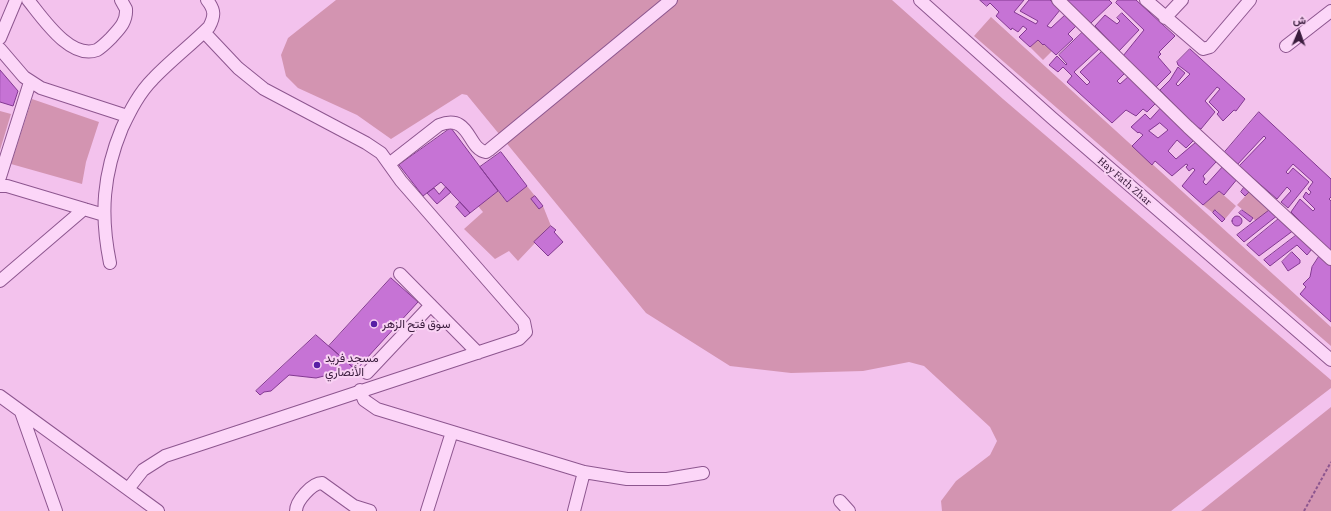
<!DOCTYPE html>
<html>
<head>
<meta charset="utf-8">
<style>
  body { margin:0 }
  #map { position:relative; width:1331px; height:511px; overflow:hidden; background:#f3c2ed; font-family:"Crimson Pro",Vazirmatn,serif }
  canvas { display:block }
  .north { position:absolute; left:1279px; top:12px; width:40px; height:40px; -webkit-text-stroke:3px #f9d2f4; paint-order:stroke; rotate:2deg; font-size:11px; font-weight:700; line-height:16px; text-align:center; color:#3a1c3d }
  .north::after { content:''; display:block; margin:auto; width:14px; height:18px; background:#3a1c3d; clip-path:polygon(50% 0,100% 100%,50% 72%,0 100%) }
</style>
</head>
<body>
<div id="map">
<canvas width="1331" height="511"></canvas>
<div class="north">ش</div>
</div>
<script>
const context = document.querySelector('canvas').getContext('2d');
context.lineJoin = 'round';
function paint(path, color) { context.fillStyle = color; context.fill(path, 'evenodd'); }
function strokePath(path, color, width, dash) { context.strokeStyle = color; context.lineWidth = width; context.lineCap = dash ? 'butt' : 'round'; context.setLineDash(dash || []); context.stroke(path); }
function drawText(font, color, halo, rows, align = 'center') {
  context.font = font + ' "Crimson Pro",Vazirmatn,serif'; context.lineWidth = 4; context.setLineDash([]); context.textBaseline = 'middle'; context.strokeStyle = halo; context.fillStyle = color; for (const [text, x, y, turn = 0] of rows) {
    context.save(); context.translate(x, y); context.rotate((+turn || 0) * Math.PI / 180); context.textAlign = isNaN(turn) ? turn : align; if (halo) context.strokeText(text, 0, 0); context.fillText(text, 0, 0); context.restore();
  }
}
paint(new Path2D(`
  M336,0H892L1003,99L1331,380V388L1171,511H942L941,501L956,481L990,455L997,441L990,427L924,366L909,362L863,371L791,373L730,366L646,313L467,95L462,94L391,139L357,115L298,88L286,76L281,55L288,38Z
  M991,17L1331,327V346L974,36Z
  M1038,40L1052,51L1043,60L1030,47Z
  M32,99L99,122L86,162L82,184L11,164Z
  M0,111L11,114L0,150Z
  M527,186L543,206L551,226L518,261L509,251L495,259L464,229L483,212L478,206L498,191L507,202Z
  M1219,191L1236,206L1225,219L1216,210L1213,213L1203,205Z
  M1250,191L1271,209L1256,221L1237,205Z
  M1331,407V511H1201Z`), '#d394b1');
const building = new Path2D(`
  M980,0H1024L1014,12L1036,24L1038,21L1020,11L1029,0H1050L1060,10L1047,26L1051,28L1066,14L1077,25L1068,34L1073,39L1056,55L1044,44L1043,45L1038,40L1030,47L1019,37L1027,29L1023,26L1018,32L1012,28L1011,30L996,16L999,12L990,3L987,6Z
  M1066,0H1109L1112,3L1091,23Z
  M1118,0H1136L1175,36L1159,52L1161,54L1158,57L1171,72L1156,87L1123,56L1144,30L1116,3Z
  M1122,13L1139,30L1119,51L1095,26L1105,15L1117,24L1120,21L1117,18Z
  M1083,32L1100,48L1074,72L1087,85L1090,82L1080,72L1102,51L1125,73L1117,81L1120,84L1129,76L1157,102L1147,112L1143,109L1136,116L1126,110L1112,123L1067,82L1072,76L1063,67L1058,72L1049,65L1057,56L1066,65L1067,64L1059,55Z
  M1190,49L1245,99L1236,111L1234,110L1223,121L1217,114L1219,112L1209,102L1220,89L1217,87L1205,101L1215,112L1201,129L1195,126L1160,90L1170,80L1178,67L1185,73L1176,84L1178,86L1190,74L1178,65L1177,62Z
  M0,70L18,91L13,106L0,102Z
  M1161,108L1194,140L1186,148L1177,140L1168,151L1176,159L1196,142L1216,162L1203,176L1205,179L1203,182L1206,185L1224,165L1238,178L1224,195L1219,191L1203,205L1182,186L1195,170L1193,168L1189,171L1186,167L1188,165L1186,164L1172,176L1155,161L1152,165L1132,146L1143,135L1139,132L1138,133L1131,127L1145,114L1150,119ZM1160,123L1168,130L1158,138L1149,131Z
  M1259,112L1331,179V197L1329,199L1331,201V251L1307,230L1308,229L1291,212L1300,199L1313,211L1315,209L1303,197L1306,192L1309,195L1311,192L1308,189L1313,182L1293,164L1286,172L1288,174L1293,168L1309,182L1288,208L1281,202L1291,191L1287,187L1277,199L1239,166L1266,138L1264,136L1237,165L1224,153Z
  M451,128L498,191L470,213L441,182L423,196L399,165Z
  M501,152L527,186L507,202L480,167Z
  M1245,186L1250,191L1245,196L1241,192Z
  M446,187L451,192L437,204L427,193L434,188L439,194Z
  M535,196L543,206L539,209L531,199Z
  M460,202L470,213L465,217L456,207Z
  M1271,209L1278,215L1244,242L1237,235Z
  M1215,210L1225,219L1222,222L1213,213Z
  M1242,210L1253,218L1250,222L1239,213Z
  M1232 221a5 5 0 1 1 10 0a5 5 0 1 1-10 0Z
  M1281,217L1294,230L1259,256L1247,245Z
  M551,226L556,230L554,232L563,242L548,256L534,242Z
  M1298,234L1312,249L1307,255L1297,245L1270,266L1264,260Z
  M1292,252L1300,260V263L1288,271L1282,262Z
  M1320,255L1331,266V322L1300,294L1306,287L1303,284L1310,277L1312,267Z
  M391,278L418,302L356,370L329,346Z
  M316,335L357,371L351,377L344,371L316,378L289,375L271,391L264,392L260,395L256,391Z`);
paint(building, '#c673d5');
strokePath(building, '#823991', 1);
const minor = new Path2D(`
  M28,0C42,17 70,60 97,50C102,47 107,42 111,38C119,29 127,22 126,9L121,0
  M920,0L1052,118L1331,360
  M1058,0L1188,127L1331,259
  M1146,0L1203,49L1210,47L1250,0
  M1165,18L1182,0
  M0,38L16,0
  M1286,46L1331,11
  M0,49L24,77L41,88L127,116
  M389,164L439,125C471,113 467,149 486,152L489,150L671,0
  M0,177L30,82
  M0,186H7L104,215
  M110,263C100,214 103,174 122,128C130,111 139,93 153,79C170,61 191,45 209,27C215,16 215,10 207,0
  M400,274L478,353
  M0,281L84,209
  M367,373L431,305
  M360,390L364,400L377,409L584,472L627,479H667L703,473
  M0,396L158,511
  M21,412L56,511
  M128,489L143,470L165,456L519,339L526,332L524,322L401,181L381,153L366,143L264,89L238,68L204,32
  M840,501L849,511
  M296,511C296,501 312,483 322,483L354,506L370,511
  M427,511L452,432
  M574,511L584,472`);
strokePath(minor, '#8d568f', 14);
strokePath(new Path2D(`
  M1304,511L1331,462`), '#8d568f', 2, [3, 2]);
strokePath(minor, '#fcd6f8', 12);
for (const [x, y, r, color] of [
  [374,324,4,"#571fa5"],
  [317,365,4,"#571fa5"]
]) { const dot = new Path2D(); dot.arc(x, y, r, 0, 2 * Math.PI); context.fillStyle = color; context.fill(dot); strokePath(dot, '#f9d2f4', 1.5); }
drawText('12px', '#3a1c3d', '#f9d2f4', [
  ["Hay Fath Zhar",1125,181,41]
]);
drawText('12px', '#3a1c3d', '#f9d2f4', [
  ["سوق فتح الزهر",382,324],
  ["مسجد فريد",325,358],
  ["الأنصاري",325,372]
], 'left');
</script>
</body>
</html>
